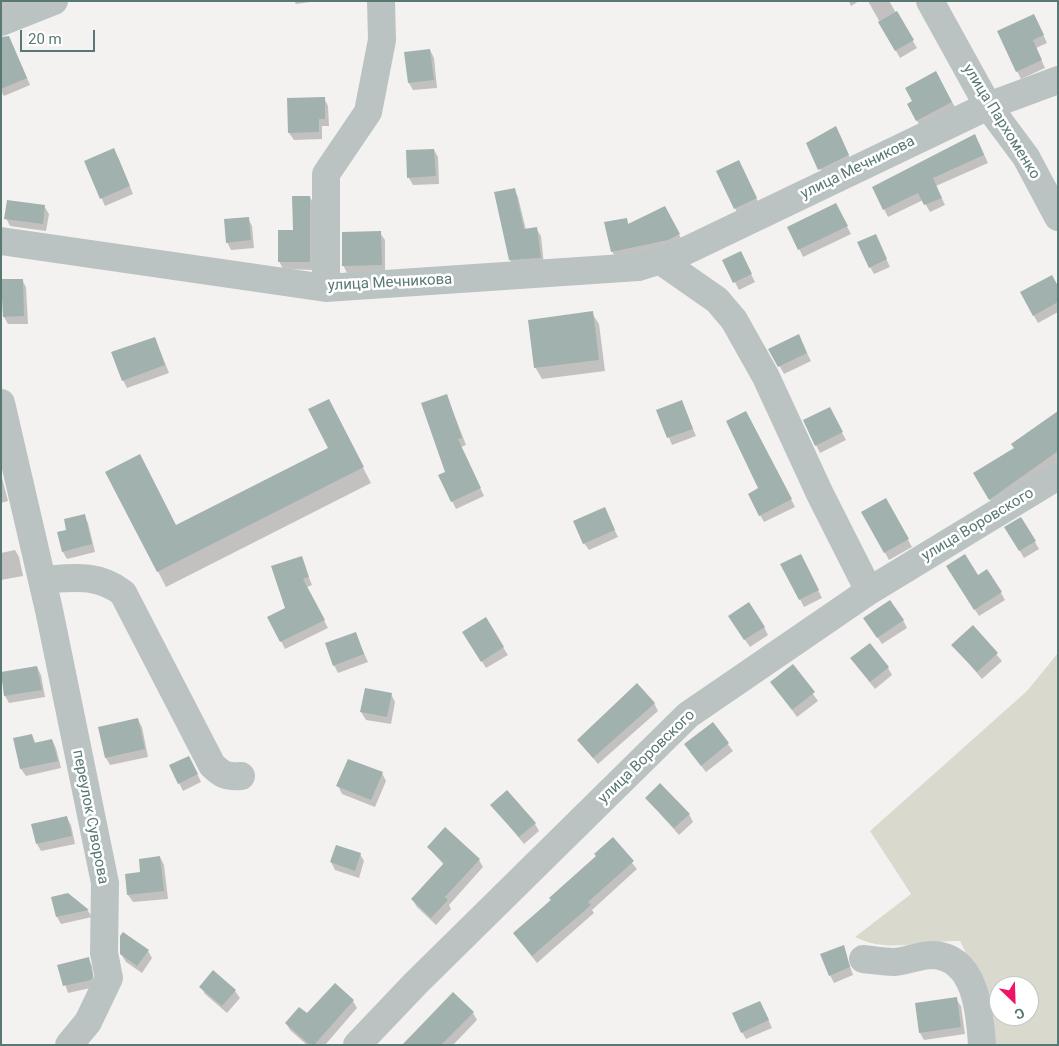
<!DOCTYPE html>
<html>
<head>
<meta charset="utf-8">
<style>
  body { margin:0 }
  #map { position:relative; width:1059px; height:1046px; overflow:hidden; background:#f4f2f0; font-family:Roboto,sans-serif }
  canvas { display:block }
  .frame { position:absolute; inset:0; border:2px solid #597873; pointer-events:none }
  .north { position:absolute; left:989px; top:976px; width:50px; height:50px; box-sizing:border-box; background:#fff; border:1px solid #bdc9c7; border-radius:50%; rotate:156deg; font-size:14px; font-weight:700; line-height:20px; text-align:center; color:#597873 }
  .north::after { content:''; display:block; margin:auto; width:18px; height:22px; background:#f01466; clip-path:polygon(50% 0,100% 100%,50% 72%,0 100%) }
  .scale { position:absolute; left:20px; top:30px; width:75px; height:22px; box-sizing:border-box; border:2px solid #597873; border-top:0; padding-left:6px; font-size:15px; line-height:18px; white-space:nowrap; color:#597873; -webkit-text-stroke:4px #fff; paint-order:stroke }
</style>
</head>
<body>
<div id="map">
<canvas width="1059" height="1046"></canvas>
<div class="frame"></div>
<div class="north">С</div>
<div class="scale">20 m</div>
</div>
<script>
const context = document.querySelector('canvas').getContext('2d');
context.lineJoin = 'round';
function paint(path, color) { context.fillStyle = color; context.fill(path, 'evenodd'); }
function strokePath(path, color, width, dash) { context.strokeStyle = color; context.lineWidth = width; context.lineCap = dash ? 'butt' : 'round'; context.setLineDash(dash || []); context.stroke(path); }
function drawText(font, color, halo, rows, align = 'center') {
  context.font = font + ' Roboto,sans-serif'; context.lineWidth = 5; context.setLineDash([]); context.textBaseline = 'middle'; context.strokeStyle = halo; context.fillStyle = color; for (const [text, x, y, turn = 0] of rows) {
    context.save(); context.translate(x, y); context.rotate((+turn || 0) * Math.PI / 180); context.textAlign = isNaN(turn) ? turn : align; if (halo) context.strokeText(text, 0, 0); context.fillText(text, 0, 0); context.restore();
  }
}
paint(new Path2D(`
  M1058,653V1045H995L993,1008L960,941C925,940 888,954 855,937L911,894L870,831L1027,691ZM999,986H1029V1016H999Z`), '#dad9ce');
paint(new Path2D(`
  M1,1H33L1,13Z
  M294,1H317L296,4Z
  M849,1H859L851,6Z
  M868,1H889L917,48L900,58Z
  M1038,23L1047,43L1036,48L1045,68L1021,79L1017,71Z
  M13,46L30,85L4,96L1,91V51Z
  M430,50L434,58L437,88L413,90L409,83L405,53Z
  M936,73L956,109L921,128L908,104L914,101Z
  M324,98L328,106L329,126H322V139L294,140L289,133Z
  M840,135L852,163L824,177L808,143Z
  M979,143L988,163L936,186L945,205L930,212L923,200L888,217L884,209Z
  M434,150L438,157L439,184L413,185L409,178Z
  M118,157L133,194L105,206L85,162Z
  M743,169L760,206L739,216L735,208Z
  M514,189L518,197L526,230L536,228L541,236L544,265L515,267L510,260Z
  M310,197L314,205V270L283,269L279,261Z
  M836,205L851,234L803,257L789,227Z
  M44,206L49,214L46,231L10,226L6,218Z
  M669,215L683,242L616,259L612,251L626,219L629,225Z
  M248,218L252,226L254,248L231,250L227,242Z
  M380,233L385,240V272L347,273L343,265Z
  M879,243L890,267L874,274L870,267Z
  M744,260L755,282L739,290L724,261Z
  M22,280L26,287L28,324H8L4,317Z
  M1058,288V312L1038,323L1021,293Z
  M592,313L599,324L605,371L542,379L535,367Z
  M155,338L169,373L127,388L123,380Z
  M802,343L811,361L784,374L770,349Z
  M447,396L466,445L461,447L484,496L456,509L452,501L446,472Z
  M682,402L696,436L672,445L658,411Z
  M335,414L371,483L166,587L107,472L176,526L329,448Z
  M1058,414V461L994,506L974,473L1016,449Z
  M833,416L846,440L820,453L816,445Z
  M750,420L795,507L764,522L760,515V489Z
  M1,474L8,501L1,503Z
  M886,500L912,547L889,560L863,513Z
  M84,515L88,523L95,552L67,559L63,552L68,531Z
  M608,516L618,537L589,550L584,543Z
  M1021,518L1039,549L1024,558L1006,527Z
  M15,550L19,557L23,576L1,580V553Z
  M301,558L312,585L307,587L328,628L285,649L269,617L286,609Z
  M805,563L822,598L804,607L782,565Z
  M952,574L1001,593L1005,600L979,616Z
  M485,619L508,655L486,668L464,632Z
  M903,620L907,628L882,644L869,625Z
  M734,624L764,627L768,635L750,647Z
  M973,627L1002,661L982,679L953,645Z
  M355,633L368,662L338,673L334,665Z
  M856,665L888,668L892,675L875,689Z
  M793,666L818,701L797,717L772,682Z
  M37,667L41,675L45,697L9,703L5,696L1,673Z
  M391,694L395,702L391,724L366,720L361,712Z
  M654,703L658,711L598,764L578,740Z
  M138,720L142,727L148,757L110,765L106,758Z
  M713,724L733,751L706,772L690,752Z
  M32,735L36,744L52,740L56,748L61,768L26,776L21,769L15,739Z
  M193,765L201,782L183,791L179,783Z
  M382,773L386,781L375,807L342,794L338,786Z
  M646,798L689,814L693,822L679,835Z
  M492,805L535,824L539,831L524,844Z
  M67,818L71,825L75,844L41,851L37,844Z
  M612,839L637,869L592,910L594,913L537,963L514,934L597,857Z
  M428,847L479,860L483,867L449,905L451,909L436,925L417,907L412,899L444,865Z
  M360,854L364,861L359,878L335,870L331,862Z
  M160,857L164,865L168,899L133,902L128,895L142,874Z
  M68,894L88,911L92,917L61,924L57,917L53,898Z
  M843,946L853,975L834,983L830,975Z
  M148,951L152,958L142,973L126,962L121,954Z
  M88,958L92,966L95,987L68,993L59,966Z
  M213,972L235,991L240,998L227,1013L205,994L201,987Z
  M956,999L961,1006L965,1034L924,1040L920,1033Z
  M353,1001L357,1008L325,1045H307L290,1030L286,1023Z
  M764,1010L772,1028L746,1039L742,1032Z
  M473,1013L477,1020L453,1045H408Z`), '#0003');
paint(new Path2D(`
  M897,11L914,40L895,51L878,22Z
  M1034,14L1044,35L1033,40L1042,60L1016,72L997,31Z
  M9,36L27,78L1,89V37Z
  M430,49L434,80L408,83L404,52Z
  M936,71L952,102L916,121L907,104L912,101L905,88Z
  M325,97V119H319V132L288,133L287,98Z
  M836,126L849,155L818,170L806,143Z
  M975,134L984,155L933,178L942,198L924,205L918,193L883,210L872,187Z
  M114,148L130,186L100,199L84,161Z
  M434,149L436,176L407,178L406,150Z
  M739,160L757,198L734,209L716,171Z
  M515,188L524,229L537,227L541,258L509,260L494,192Z
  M292,196H310V262H278V230H293Z
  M7,200L45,205L43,224L4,219Z
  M836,203L848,226L798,250L787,227Z
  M665,206L680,234L668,240L611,252L604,222L627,218L628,224Z
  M249,217L251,240L226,243L224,219Z
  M381,231L382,265L342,266V232Z
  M876,234L887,259L869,268L857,242Z
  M741,251L752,274L733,283L722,260Z
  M1052,275L1058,286V302L1033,316L1020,292Z
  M1,279H23L24,316L3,317Z
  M593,311L599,360L534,368L528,320Z
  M799,334L807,353L778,367L768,349Z
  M155,337L165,365L122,381L111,352Z
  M447,394L462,438L458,439L481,488L451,502L438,475L445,472L421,403Z
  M329,399L364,467L157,572L105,472L140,454L176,525L328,448L308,409Z
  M682,400L693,429L667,438L656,410Z
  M830,407L843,432L815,446L803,420Z
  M746,411L792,499L759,516L748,494L758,488L726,421Z
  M1058,411V451L989,500L973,473L1014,448L1011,444Z
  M886,498L909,539L884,553L861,512Z
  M605,507L615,530L583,544L573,521Z
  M85,514L92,544L62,552L57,532L66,530L64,519Z
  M1021,517L1036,541L1019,551L1004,527Z
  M801,554L819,590L799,600L780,564Z
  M965,554L978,575L987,569L1002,592L974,610L946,566Z
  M302,556L309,577L303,579L325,620L280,642L267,617L285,608L271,566Z
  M890,600L904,620L877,638L863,618Z
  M749,602L765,627L744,640L728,616Z
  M486,617L504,647L481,662L462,632Z
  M973,625L998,653L977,672L951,645Z
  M356,632L364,654L333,666L325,643Z
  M870,643L889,667L870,682L850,658Z
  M793,664L815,692L792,710L770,682Z
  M37,666L42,690L4,696L1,672Z
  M637,683L655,703L593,758L577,740Z
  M365,688L392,693L387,717L360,712Z
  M138,718L145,749L105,758L98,727Z
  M713,722L729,743L701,766L684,744Z
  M32,734L34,743L52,739L58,761L20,769L13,738Z
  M189,756L198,774L178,784L169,765Z
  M348,759L383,772L371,800L336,786Z
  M660,783L690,814L674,828L645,798Z
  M507,790L536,823L519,837L490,805Z
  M67,816L72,836L36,844L31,824Z
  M445,827L480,859L445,897L448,900L431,918L411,899L444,863L427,847Z
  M613,837L634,861L588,902L591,905L532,956L513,933L551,900L549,898L596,856L594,854Z
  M336,845L361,853L355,871L330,862Z
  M160,856L164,891L127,895L125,874L140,872L139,859Z
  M68,893L89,910L56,917L51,897Z
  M123,932L149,950L137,966L120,954V936Z
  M844,945L850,967L829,976L820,954Z
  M89,957L93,976L91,980L63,986L57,965Z
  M213,970L236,990L222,1006L199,987Z
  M335,983L354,1000L314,1045H310L285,1023L299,1007L307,1013Z
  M453,992L474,1012L441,1045H402Z
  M957,997L961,1027L919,1033L915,1003Z
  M760,1001L769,1020L741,1033L732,1013Z`), '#a1b1ae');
strokePath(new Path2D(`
  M930,1L988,106L1026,157L1058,217
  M1,22L54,1
  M1,241L326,288L638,267L677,255L988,106L1058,80
  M661,261L717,300L734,320L766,377L820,494L869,591
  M326,288V174L368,112L382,40L381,1
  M1,403L49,610L105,883L104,953L109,978L88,1022L69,1045
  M42,580C72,578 97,573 123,593L212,765C222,775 227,777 241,776
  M863,959C873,960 884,962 894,962C907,961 920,955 932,955C976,956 980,1013 982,1045
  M357,1045L416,983L688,715L869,591L1058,476`), '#bac3c2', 28);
drawText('15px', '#597873', '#fff', [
  ["улица Пархоменко",1001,122,58],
  ["улица Мечникова",858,168,-26],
  ["улица Мечникова",390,283,-3],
  ["улица Воровского",978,525,-31],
  ["улица Воровского",647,757,-44],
  ["переулок Суворова",90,817,79]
]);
</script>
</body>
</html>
